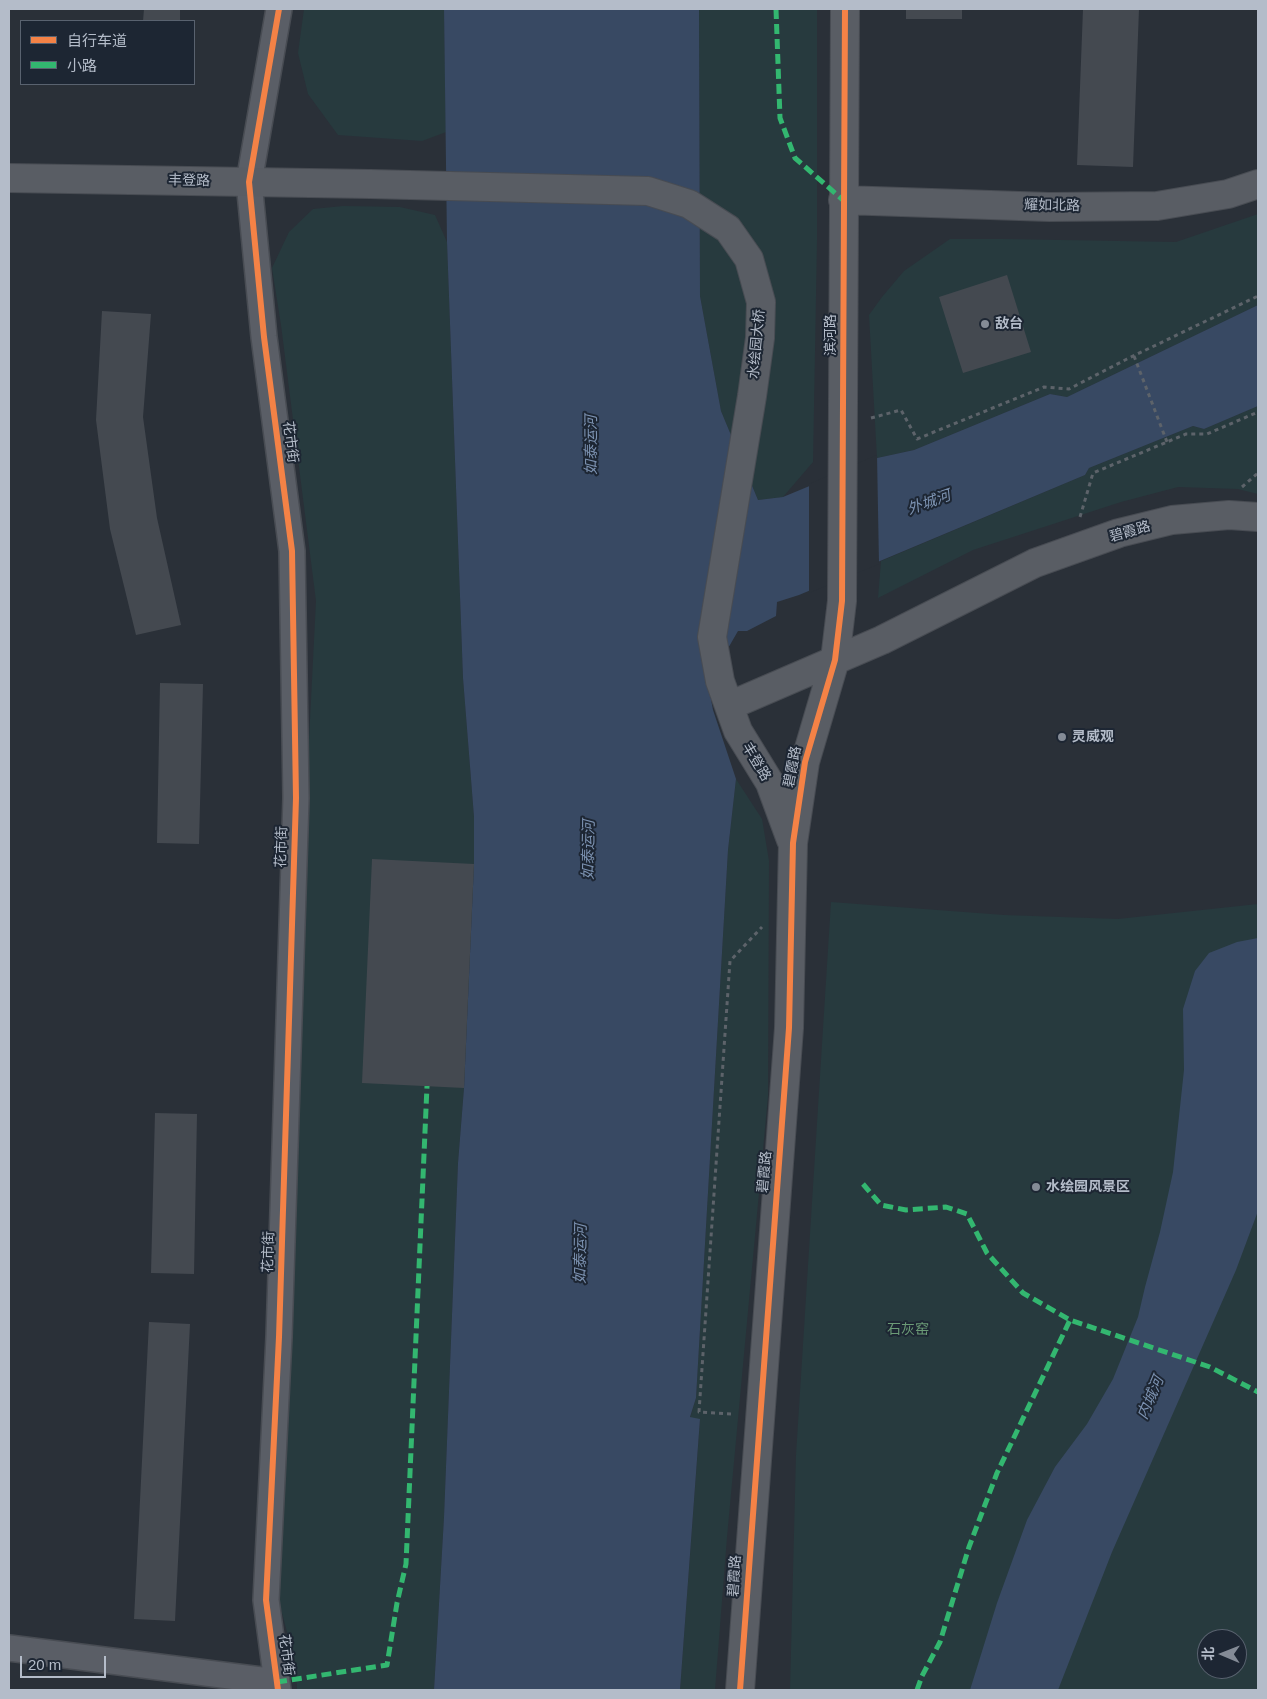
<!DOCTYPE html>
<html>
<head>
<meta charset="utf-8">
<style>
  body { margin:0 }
  #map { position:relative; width:1267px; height:1699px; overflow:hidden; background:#2a3038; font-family:Helvetica,"Noto Sans SC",sans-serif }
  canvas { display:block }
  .frame { position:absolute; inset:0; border:10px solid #b4bcc9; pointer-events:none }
  .legend { position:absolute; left:20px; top:20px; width:175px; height:65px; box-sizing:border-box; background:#1d2633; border:1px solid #59626f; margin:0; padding:6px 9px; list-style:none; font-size:15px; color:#b4bcc9 }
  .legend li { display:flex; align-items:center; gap:10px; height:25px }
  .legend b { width:25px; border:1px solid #59626f }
  .north { position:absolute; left:1197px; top:1629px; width:50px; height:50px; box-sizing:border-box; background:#1d2633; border:1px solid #59626f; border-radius:50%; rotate:271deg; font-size:14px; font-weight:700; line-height:20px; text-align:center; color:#b4bcc9 }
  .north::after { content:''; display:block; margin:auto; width:18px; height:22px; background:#848b96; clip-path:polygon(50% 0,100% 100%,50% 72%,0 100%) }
  .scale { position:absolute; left:20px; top:1656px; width:86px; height:22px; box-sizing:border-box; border:2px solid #b4bcc9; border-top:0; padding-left:6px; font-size:15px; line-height:18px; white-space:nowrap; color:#b4bcc9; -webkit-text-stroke:4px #1d2633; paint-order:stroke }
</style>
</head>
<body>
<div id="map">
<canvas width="1267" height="1699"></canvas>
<div class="frame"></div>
<ul class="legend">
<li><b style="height:6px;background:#f48246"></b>自行车道</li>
<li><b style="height:6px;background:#33b770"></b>小路</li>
</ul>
<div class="north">北</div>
<div class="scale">20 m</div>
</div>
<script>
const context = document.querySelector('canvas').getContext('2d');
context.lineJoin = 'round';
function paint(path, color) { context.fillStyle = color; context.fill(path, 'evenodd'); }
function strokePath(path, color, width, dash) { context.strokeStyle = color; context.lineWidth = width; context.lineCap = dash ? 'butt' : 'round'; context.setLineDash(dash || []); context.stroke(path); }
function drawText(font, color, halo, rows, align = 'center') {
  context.font = font + ' Helvetica,"Noto Sans SC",sans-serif'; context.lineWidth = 4; context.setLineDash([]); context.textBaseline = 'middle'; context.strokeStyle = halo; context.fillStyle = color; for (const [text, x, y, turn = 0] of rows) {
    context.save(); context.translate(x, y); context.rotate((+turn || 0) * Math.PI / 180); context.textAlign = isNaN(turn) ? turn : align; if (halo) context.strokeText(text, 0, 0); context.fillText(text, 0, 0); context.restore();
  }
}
paint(new Path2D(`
  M304,9H444L446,132L422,141L338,135L308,94L298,53Z
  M699,9H817V240L813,462L783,497L758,500L721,411L700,296Z
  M343,206L400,207L435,215L447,242L463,678L474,817V864L464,1088L458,1163L444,1517L434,1690H297L296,1665L279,1602L295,1227L303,858L316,601L281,325L272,268L289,232L313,209Z
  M1258,214V305L1067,397L1050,394L914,450L877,458L869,315L882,297L904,271L950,239H1003L1176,242Z
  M1258,406V494L1238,489L1178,487L1121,502L973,550L878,598L881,561L1085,475L1089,468L1193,426L1204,429Z
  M736,779L762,819L769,861L768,1096L727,1537L715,1690H680L700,1420L690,1418L696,1398L728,850Z
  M831,902L1004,915L1118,919L1258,904V1690H790L796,1455ZM1207,1639H1237V1669H1207Z`), '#273a3e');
paint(new Path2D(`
  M444,9H699L700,296L721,411L758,500L783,497L877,458L914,450L1050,394L1067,397L1258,305V406L1204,429L1193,426L1089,468L1085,475L799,595L777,602L776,616L747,631H738L708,683L713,710L736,779L728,850L696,1398L690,1417L700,1419L680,1690H434L444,1517L458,1163L464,1088L474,864V817L463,678L447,242Z
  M1258,938V1211L1236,1270L1112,1552L1058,1690H970L997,1603L1027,1520L1055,1467L1087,1424L1113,1379L1138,1317L1145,1287L1160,1232L1173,1172L1184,1070L1183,1009L1195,971L1209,953L1237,942Z`), '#384963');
paint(new Path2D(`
  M877,455L879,564L809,593V484Z`), '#2a3038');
paint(new Path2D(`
  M144,9H180V21H143Z
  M906,9H962V19H906Z
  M1083,9H1139L1133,167L1077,165Z
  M1007,275L1031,352L963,373L939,297Z
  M102,311L151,314L143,417L157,518L181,625L136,635L110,529L96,420Z
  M160,683L203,684L199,844L157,843Z
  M372,859L474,864L464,1088L362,1083Z
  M155,1113L197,1114L194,1274L151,1273Z
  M149,1322L190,1324L175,1621L134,1619Z`), '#444950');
const street = new Path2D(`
  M9,1648L277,1682
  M278,1690L266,1600L279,1337L296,798L292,551L264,337L249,182L279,9`);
const secondary = new Path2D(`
  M9,178L370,184L648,191L689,204L728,229L749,259L761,302L760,338L752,396L712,637L720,681L738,731L770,783L791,840
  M843,200L1049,207L1157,206L1228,194L1258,184
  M729,706L882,640L1035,563L1119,533L1172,520L1229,515L1258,517
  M740,1690L789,1028L793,843L805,762L835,660L842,601L845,9`);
strokePath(street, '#484c53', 28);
strokePath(secondary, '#484c53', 30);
strokePath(new Path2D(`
  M1134,356L1167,442
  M871,418L901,410L917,439L1044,387L1069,389L1127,359L1258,296
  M1242,487L1258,473
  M1080,517L1093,473L1186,434H1207L1258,412
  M731,1414L699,1412L730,961L762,927`), '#5d636a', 3, [4, 4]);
strokePath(street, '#5a5e66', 25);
strokePath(secondary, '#595d64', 28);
strokePath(new Path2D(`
  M776,9L780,118L795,158L843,200
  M863,1184L881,1205L906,1210L946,1207L967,1214L987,1253L1023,1293L1070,1320L1210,1367L1258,1392
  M277,1682L387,1665L397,1603L406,1564L427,1086
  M917,1690L922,1676L940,1642L969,1547L997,1473L1070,1320`), '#33b770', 5, [10, 5]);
strokePath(new Path2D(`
  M278,1690L266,1600L279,1337L296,798L292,551L264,337L249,182L279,9
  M740,1690L789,1028L793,843L805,762L835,660L842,601L845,9`), '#f48246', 6);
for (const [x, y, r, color] of [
  [985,324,5,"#848b96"],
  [1062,737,5,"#848b96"],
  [1036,1187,5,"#848b96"]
]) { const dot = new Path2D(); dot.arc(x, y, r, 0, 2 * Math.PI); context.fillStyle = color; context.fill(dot); strokePath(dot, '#1d2633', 2); }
drawText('14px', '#b4bcc9', '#1d2633', [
  ["丰登路",189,181,1],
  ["耀如北路",1052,206,1],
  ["滨河路",831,335,-90],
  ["水绘园大桥",757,344,-85],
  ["花市街",290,442,83],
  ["碧霞路",1130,532,-16],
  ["丰登路",756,762,59],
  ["碧霞路",793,767,-79],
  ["花市街",282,847,-88],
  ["碧霞路",765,1172,-85],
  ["花市街",269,1252,-88],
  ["碧霞路",735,1576,-86],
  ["花市街",286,1655,83]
]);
drawText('bold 14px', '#b4bcc9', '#1d2633', [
  ["敌台",995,324],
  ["灵威观",1072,737],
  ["水绘园风景区",1046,1187]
], 'left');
drawText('14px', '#6b9a76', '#1d2633', [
  ["石灰窑",908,1330]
]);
drawText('italic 15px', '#7c92b1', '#1d2633', [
  ["如泰运河",592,445,-90],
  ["外城河",929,503,-20],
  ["如泰运河",589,850,-89],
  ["如泰运河",581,1254,-89],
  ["内城河",1151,1398,-67]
]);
</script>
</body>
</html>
